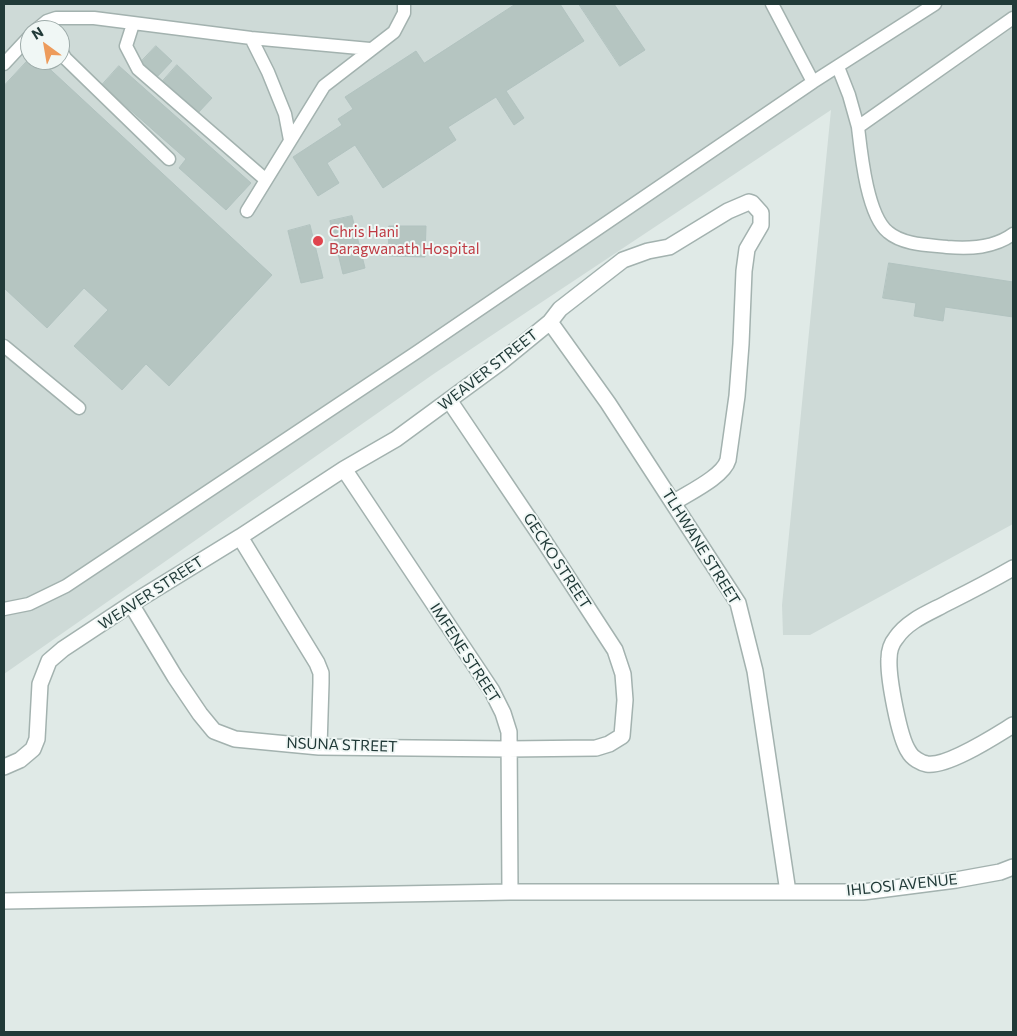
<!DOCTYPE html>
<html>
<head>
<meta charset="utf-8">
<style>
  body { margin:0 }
  #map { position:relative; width:1017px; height:1036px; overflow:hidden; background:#e0eae7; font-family:Commissioner,sans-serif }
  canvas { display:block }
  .frame { position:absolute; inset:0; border:5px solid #213a38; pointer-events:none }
  .north { position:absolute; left:20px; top:20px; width:50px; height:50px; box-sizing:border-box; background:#f0f7f5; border:1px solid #9daba9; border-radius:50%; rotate:328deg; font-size:14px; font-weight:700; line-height:20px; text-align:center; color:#213a38 }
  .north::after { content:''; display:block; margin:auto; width:18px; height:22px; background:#ed9b5b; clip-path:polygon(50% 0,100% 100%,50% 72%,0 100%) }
</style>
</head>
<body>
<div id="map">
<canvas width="1017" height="1036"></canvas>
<div class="frame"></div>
<div class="north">N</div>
</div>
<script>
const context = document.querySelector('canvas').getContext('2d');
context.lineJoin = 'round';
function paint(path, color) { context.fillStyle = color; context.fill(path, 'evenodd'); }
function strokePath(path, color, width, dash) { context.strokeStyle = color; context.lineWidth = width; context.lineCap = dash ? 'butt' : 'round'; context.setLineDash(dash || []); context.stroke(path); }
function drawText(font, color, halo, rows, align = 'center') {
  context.font = font + ' Commissioner,sans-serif'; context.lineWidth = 4; context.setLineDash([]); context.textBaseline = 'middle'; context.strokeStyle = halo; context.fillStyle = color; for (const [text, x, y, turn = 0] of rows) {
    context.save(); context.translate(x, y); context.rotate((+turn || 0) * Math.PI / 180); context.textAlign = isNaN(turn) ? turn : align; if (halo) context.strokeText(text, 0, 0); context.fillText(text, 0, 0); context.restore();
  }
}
paint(new Path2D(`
  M4,4H1013V524L810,635H783L782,605L831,110L435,373L4,674ZM30,30H60V60H30Z`), '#cedad7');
const building = new Path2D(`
  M516,4H560L584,41L506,91L524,118L514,125L496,97L448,127L456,140L383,188L355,145L327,163L339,183L318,196L293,157L342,125L338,119L353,109L345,97L416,51L424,63Z
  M579,4H614L645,50L620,66Z
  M156,46L172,61L156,78L140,63Z
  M30,58V60H40L272,275L169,386L146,364L122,390L74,346L108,310L84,288L47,328L4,288V86Z
  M177,65L212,98L197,114L162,82Z
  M119,66L251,183L226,210L179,168L186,159L102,85Z
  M352,216L365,268L343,274L330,221Z
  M310,225L323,278L301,283L288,231Z
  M389,226H426L425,257L389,256Z
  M889,263L1013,282V317L945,307L943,321L914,316L916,303L883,298Z`);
paint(building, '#b5c5c1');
strokePath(building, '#b2c3c0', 1);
const lane = new Path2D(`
  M772,4L813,82
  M133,24L126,46L138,69L266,180
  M36,30L47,21L56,18H94L251,38L370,49
  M251,38L268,72L285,114L290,140
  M60,48L65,58L169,159
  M4,64L30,36
  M838,67L849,95L858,127L1013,18
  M858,127C861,153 867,215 888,232C903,245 929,245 947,247C970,249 994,248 1013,234
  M247,211L324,86L394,32L404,13V4
  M4,346L79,408
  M4,609L29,604L66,586L417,352L813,82L935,4`);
const street = new Path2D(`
  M550,322L608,403L738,603L755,671L788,892
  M344,469L492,691L503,713L509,732L510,892
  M240,537L317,663L321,673V683L319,747
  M1013,568C992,580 971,591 949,602C931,612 908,620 896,638C891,644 889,652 889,659C888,677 899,738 909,752C912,758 921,763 927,764C948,767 995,736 1013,725
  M131,604L175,677L200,714L214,731L235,739L319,747L508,749L596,748L609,744L622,736L625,700L623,674L615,650L544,541L449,400
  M4,767L20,760L33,749L37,739L40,684L49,661L63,649L131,604L240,537L344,469L396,439L501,362L550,322L560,309L623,260L648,251L669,247L728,211L749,202L752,203L761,213V225L747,249L744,271L741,344L737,396L728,460C723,477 688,493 673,503
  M4,901L510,892H863L956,880L1000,872L1013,867`);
strokePath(lane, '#a3b2af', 15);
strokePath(street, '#a3b2af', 18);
strokePath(lane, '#fff', 12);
strokePath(street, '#fff', 15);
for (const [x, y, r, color] of [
  [318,241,6,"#e0444e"]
]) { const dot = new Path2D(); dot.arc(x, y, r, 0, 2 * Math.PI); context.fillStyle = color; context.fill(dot); strokePath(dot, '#f0f7f5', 2); }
drawText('15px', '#be3a42', '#f0f7f5', [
  ["Chris Hani",329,232],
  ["Baragwanath Hospital",329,249]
], 'left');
drawText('15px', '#213a38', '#f0f7f5', [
  ["WEAVER STREET",488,370,-38],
  ["TLHWANE STREET",701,547,58],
  ["GECKO STREET",557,561,57],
  ["WEAVER STREET",151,593,-33],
  ["IMFENE STREET",465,653,57],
  ["NSUNA STREET",342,745,2],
  ["IHLOSI AVENUE",902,885,-6]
]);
</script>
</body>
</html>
